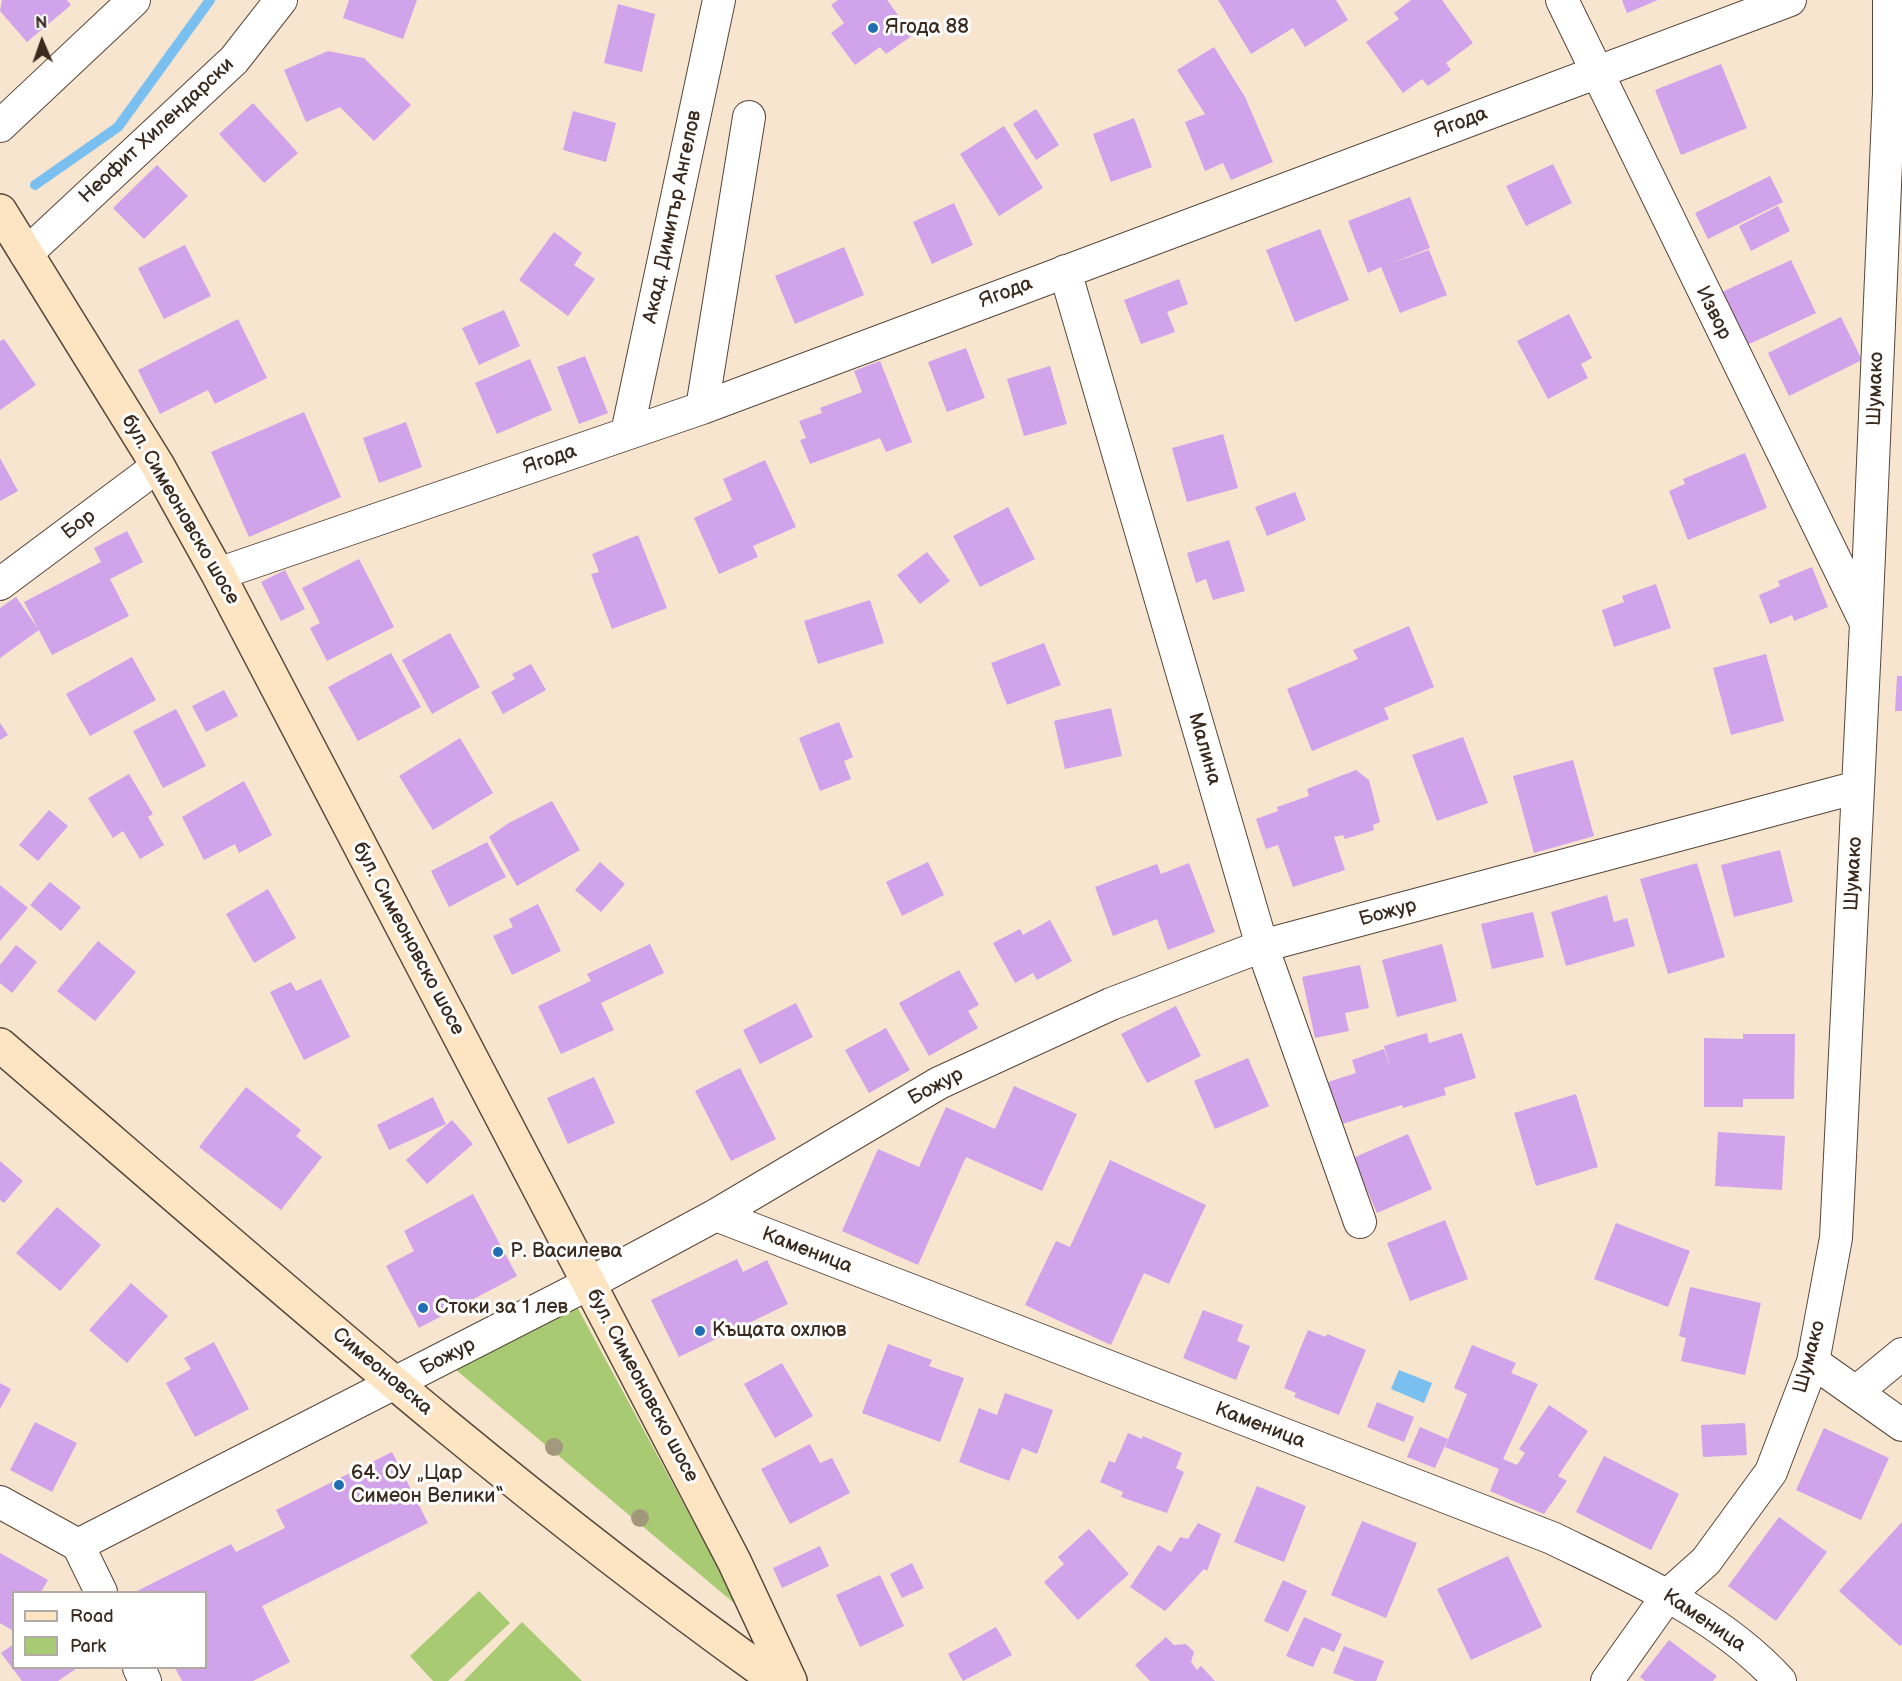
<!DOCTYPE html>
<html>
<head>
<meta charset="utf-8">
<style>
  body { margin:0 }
  #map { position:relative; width:1902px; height:1681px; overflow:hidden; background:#f7e5d0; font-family:"Balsamiq Sans",sans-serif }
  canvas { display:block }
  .legend { position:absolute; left:12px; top:1591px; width:195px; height:78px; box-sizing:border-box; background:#fff; border:2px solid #b1aaa5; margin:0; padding:8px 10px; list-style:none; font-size:18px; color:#3b2a1e }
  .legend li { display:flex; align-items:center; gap:12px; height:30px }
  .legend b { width:30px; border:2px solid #b1aaa5 }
  .north { position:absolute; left:12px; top:12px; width:60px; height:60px; -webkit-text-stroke:4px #fff; paint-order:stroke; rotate:358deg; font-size:16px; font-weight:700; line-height:24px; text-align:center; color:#3b2a1e }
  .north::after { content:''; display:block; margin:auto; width:21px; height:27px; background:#3b2a1e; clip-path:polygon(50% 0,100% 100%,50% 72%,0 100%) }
</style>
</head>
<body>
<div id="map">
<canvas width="1902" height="1681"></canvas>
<ul class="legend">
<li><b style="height:8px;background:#fde5c4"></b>Road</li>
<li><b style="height:16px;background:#a8ca72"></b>Park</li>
</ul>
<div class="north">N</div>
</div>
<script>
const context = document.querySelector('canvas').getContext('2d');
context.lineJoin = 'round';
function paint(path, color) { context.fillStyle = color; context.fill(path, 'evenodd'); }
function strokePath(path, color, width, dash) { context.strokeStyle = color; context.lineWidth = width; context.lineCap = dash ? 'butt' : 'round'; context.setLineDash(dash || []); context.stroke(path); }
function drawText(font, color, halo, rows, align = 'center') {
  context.font = font + ' "Balsamiq Sans",sans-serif'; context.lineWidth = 6; context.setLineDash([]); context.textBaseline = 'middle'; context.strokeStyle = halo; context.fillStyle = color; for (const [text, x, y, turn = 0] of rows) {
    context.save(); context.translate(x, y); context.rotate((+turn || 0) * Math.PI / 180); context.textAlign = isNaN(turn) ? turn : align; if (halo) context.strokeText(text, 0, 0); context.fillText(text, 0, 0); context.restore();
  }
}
paint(new Path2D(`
  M575,1303L740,1608L455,1369Z
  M479,1591L510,1623L448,1681H433L410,1656Z
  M522,1622L582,1681H464Z`), '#a8ca72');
paint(new Path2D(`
  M1399,1370L1432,1383L1424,1403L1391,1389Z`), '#79bff0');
strokePath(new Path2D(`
  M35,185L118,127L210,0`), '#79bff0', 10);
paint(new Path2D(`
  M2,0H67L71,5L27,42L0,11Z
  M349,0H417L403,39L343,18Z
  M838,0H887L913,35L886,54L880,47L855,65L831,33L844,23L831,5Z
  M1218,0H1336L1348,20L1305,47L1293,28L1251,54Z
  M1411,0H1442L1473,43L1446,63L1451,70L1428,86L1422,79L1403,93L1366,42L1399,19L1394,13Z
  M1622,0H1658L1627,13Z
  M618,4L655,14L642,72L604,63Z
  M1214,47L1245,97L1273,162L1231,180L1223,163L1205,171L1185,122L1205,114L1177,70Z
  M328,51L364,58L411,105L374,141L340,107L306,122L284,70Z
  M1721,64L1747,128L1681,155L1655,90Z
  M253,103L298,153L264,183L219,134Z
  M1036,109L1059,145L1036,160L1013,124Z
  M573,111L616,123L606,162L563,150Z
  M1134,118L1152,167L1111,182L1093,134Z
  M1004,126L1043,188L999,216L960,154Z
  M1553,164L1572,203L1526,226L1506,186Z
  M157,165L188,196L144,239L113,208Z
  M1770,176L1783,202L1708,239L1695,213Z
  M1410,197L1430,248L1389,264L1429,250L1447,295L1400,313L1381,267L1368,273L1348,221Z
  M954,203L973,245L932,264L913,222Z
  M1778,206L1790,231L1751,251L1739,226Z
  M1320,229L1349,300L1295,322L1266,250Z
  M554,232L582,253L574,265L595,279L568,316L519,280Z
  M185,245L211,296L164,319L138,268Z
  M844,247L864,295L795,324L775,276Z
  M1791,260L1816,313L1747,345L1722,292Z
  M1179,279L1188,304L1167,312L1175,332L1141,344L1124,300Z
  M504,310L520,346L479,365L462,328Z
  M1569,314L1592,358L1581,364L1588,378L1548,399L1517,341Z
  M1841,317L1862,360L1789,396L1768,353Z
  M238,319L267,378L215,404L208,390L160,414L138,370Z
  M4,339L36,385L0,410V341Z
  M966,348L985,398L947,412L928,362Z
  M585,356L608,413L579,424L557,367Z
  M530,359L552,410L497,434L475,383Z
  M880,361L912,442L886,452L880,438L810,464L800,440L806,438L799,421L822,413L820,408L862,392L854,371Z
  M1050,366L1067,424L1024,436L1007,379Z
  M304,412L341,497L249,537L211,452Z
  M406,422L422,467L379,483L363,438Z
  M1223,434L1238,488L1187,502L1172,448Z
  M1745,453L1767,508L1688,540L1669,491L1685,484L1683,479Z
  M0,458L18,491L0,501Z
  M765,460L796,527L753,546L758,557L719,574L694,518L732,500L723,479Z
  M1295,492L1306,520L1267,536L1255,507Z
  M1008,507L1035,559L980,587L953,536Z
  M127,531L143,562L110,579L129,616L52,655L24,602L101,562L94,548Z
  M638,535L667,608L612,629L591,574L599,572L592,554Z
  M1229,540L1245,591L1213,600L1206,579L1196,583L1187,553Z
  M927,552L950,581L920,604L897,575Z
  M359,559L394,627L327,661L310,628L320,623L302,588Z
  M1812,567L1828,607L1794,621L1792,615L1770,624L1759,595L1780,586L1778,581Z
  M285,570L305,609L281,621L261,582Z
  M1656,584L1671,628L1614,647L1602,610L1624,602L1622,596Z
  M16,597L39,630L0,658V608Z
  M870,600L884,643L818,664L804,621Z
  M1409,626L1434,687L1384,708L1389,719L1312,751L1287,689L1358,659L1353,650Z
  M450,633L480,687L432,714L402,660Z
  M1044,643L1061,685L1007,705L991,663Z
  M391,653L421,707L358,741L328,687Z
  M1766,654L1784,721L1731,735L1713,668Z
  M132,657L156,700L90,736L66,694Z
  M531,664L546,690L503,714L491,692L515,679L512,674Z
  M1897,676H1902V711H1895Z
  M224,690L238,716L206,732L192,706Z
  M1111,708L1122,756L1065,769L1054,721Z
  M176,709L206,766L163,788L133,731Z
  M839,722L853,757L844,761L851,779L820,791L799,738Z
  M0,723L8,735L0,740Z
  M1463,737L1488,803L1437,821L1412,755Z
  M460,738L493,793L433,830L399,776Z
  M1573,760L1594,836L1534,853L1513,776Z
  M1356,770L1369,780L1380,822L1373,825L1374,830L1345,839L1343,835L1334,837L1345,870L1293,887L1278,845L1266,849L1256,819L1278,811L1277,807L1309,796L1307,789Z
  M129,774L153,814L148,817L164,845L140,859L123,831L113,838L88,798Z
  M244,781L272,835L239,853L235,844L204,860L182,817Z
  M552,801L580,850L517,886L489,837L507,824Z
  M49,810L68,826L38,861L19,845Z
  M487,842L506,877L449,907L431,871Z
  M1780,850L1793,902L1734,917L1721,865Z
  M600,862L625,884L601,912L575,890Z
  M928,862L944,895L902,916L886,882Z
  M1189,863L1215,932L1168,950L1157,919L1113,936L1095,887L1157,864L1161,874Z
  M1697,863L1725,957L1668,974L1640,879Z
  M50,882L81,907L61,931L30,905Z
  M0,885L28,908L0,941Z
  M268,889L296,938L254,963L226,914Z
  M1607,895L1614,922L1627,918L1635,946L1566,966L1551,912Z
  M538,904L561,951L512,975L493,936L513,927L509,919Z
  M1533,912L1544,957L1492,969L1481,924Z
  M1050,920L1072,961L1037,980L1033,973L1015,983L993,943L1020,929L1023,935Z
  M98,941L136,972L95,1021L57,991Z
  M650,944L664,973L601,1003L614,1030L561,1054L538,1006L591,981L587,974Z
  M1442,944L1457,1001L1397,1017L1382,960Z
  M16,945L37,962L12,993L0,983V965Z
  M1360,965L1369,1008L1345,1013L1349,1031L1315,1038L1302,977Z
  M959,970L979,1005L968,1011L978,1028L929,1056L899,1003Z
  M321,979L350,1037L304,1060L270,992L291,982L296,991Z
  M796,1003L813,1037L760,1064L743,1030Z
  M1176,1006L1201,1056L1147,1083L1121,1034Z
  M886,1028L910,1070L869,1093L845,1050Z
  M1427,1033L1429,1043L1462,1033L1476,1078L1444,1088L1446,1095L1403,1108L1402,1105L1336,1126L1322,1084L1356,1073L1352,1060L1384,1049L1391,1068L1384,1046Z
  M1743,1034H1795L1794,1099H1743V1107H1704V1038L1743,1039Z
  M1248,1058L1269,1106L1215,1129L1194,1081Z
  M740,1068L776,1139L731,1161L695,1091Z
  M594,1077L615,1123L568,1144L547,1098Z
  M1014,1086L1077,1114L1042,1191L966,1157L918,1265L842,1231L878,1149L919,1167L946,1107L995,1129Z
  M246,1087L301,1130L296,1136L322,1157L281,1210L199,1147Z
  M1576,1094L1598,1167L1536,1186L1514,1113Z
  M433,1097L446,1124L389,1150L377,1125Z
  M452,1120L473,1144L427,1184L406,1160Z
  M1718,1132L1785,1136L1782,1190L1715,1186Z
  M1408,1134L1432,1189L1377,1213L1353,1158Z
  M1110,1160L1206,1205L1169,1284L1144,1273L1111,1345L1025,1305L1056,1241L1070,1247Z
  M0,1161L23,1181L4,1203L0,1200Z
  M473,1194L517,1276L419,1328L386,1266L414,1251L404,1231Z
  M57,1207L101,1245L60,1291L16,1253Z
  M1445,1220L1468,1279L1410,1301L1387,1243Z
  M1616,1223L1690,1251L1668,1307L1594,1279Z
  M737,1259L743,1272L767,1260L788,1304L679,1357L651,1300Z
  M131,1283L168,1316L127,1363L89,1330Z
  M1690,1287L1761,1303L1745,1375L1681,1361L1686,1338L1679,1336Z
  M1203,1310L1243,1325L1237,1341L1250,1346L1236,1380L1183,1358Z
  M1308,1330L1326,1337L1327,1334L1366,1350L1339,1415L1294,1397L1296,1393L1284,1388Z
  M214,1342L249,1409L195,1437L166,1383L191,1369L184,1358Z
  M888,1344L932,1360L929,1366L964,1378L940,1442L862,1413Z
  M1472,1345L1516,1363L1511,1373L1538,1384L1503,1459L1517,1465L1525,1453L1519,1449L1549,1405L1588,1431L1558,1476L1567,1481L1544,1514L1490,1491L1499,1469L1445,1447L1467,1394L1454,1388Z
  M782,1363L813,1416L775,1438L744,1384Z
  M0,1383L11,1389L0,1409Z
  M1005,1393L1053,1410L1037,1454L1022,1448L1009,1481L959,1462L979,1408L997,1415Z
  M1377,1402L1414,1417L1404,1442L1367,1427Z
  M35,1422L77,1443L52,1492L10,1470Z
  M1745,1423L1747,1455L1703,1457L1701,1425Z
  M1420,1427L1448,1439L1435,1468L1407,1457Z
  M1824,1428L1889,1458L1861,1520L1796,1490Z
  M1128,1433L1142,1439L1143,1436L1182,1453L1176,1468L1184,1472L1167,1513L1121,1497L1123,1492L1100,1482L1109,1461L1115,1463Z
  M810,1444L820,1463L832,1458L850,1493L790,1524L761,1469Z
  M392,1452L428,1523L262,1606L290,1662L253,1681H182L175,1668H206V1592H135L231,1544L236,1552L285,1528L276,1510Z
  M1604,1456L1679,1494L1651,1550L1576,1512Z
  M1257,1486L1306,1506L1284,1562L1234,1542Z
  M1779,1517L1827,1552L1776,1621L1728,1586Z
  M1362,1521L1417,1543L1386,1618L1331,1595Z
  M1902,1522V1644L1900,1646L1839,1591Z
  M1198,1523L1221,1534L1207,1571L1204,1569L1165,1611L1130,1587L1158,1545L1171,1552L1180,1537L1188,1539Z
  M1089,1529L1129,1574L1078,1620L1044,1582L1064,1564L1058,1557Z
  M820,1546L829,1566L782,1588L773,1568Z
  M0,1553L48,1580L41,1592H14L12,1630L0,1623Z
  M1508,1556L1542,1627L1471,1660L1437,1589Z
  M912,1563L924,1588L902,1598L890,1574Z
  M880,1575L904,1626L860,1647L836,1595Z
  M1283,1580L1307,1591L1288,1632L1264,1621Z
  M1304,1617L1342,1634L1334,1652L1322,1647L1313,1667L1286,1656Z
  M996,1627L1012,1655L963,1681L948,1654Z
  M1166,1637L1174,1645L1186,1644L1194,1652L1191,1662L1197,1670L1201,1666L1215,1681H1150L1135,1665Z
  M1669,1640L1717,1676L1713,1681H1645L1640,1677Z
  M14,1644V1668H77L58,1681H22L1,1653Z
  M1344,1646L1384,1661L1376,1681H1355L1333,1673Z`), '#d0a3ea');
const street = new Path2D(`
  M1562,0L1865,621
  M0,126L134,0
  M26,254L234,60L281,0
  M1065,271L1262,946L1360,1222
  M702,408L749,117
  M627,433L719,0
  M218,574L702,408L1790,0
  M0,584L158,466
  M716,1215L1552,1538C1632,1577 1719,1614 1780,1681
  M1813,1362L1902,1425
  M1856,1392L1902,1354
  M0,1502L78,1545L101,1592
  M78,1545L588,1284L716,1215L939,1083L1111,1004L1262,946L1858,787
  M139,1668L145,1681
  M1607,1681L1668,1595L1706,1561L1771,1472L1813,1362L1836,1238L1866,624L1889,93V0`);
const secondary = new Path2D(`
  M0,211L158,466L218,574L734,1561L790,1681
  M0,1045C254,1263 504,1487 777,1681`);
strokePath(street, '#574639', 34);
strokePath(secondary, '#574639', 36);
strokePath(street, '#fff', 32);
strokePath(secondary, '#fde5c4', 33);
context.fillStyle = '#a2997c';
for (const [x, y] of [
  [554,1447],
  [640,1518]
]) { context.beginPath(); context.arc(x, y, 9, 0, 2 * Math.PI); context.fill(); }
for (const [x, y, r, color] of [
  [873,28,6,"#1f6fb2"],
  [498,1252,6,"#1f6fb2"],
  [423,1308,6,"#1f6fb2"],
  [700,1331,6,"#1f6fb2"],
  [339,1485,6,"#1f6fb2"]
]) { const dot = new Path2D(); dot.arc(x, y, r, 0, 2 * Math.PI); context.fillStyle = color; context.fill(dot); strokePath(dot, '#fff', 2); }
drawText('20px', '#3b2a1e', '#fff', [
  ["Ягода 88",885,28],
  ["Р. Василева",510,1252],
  ["Стоки за 1 лев",435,1308],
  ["Къщата охлюв",712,1331],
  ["64. ОУ „Цар",351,1474],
  ["Симеон Велики“",351,1497]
], 'left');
drawText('20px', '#3b2a1e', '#fff', [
  ["Ягода",1461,123,-21],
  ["Неофит Хилендарски",157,131,-43],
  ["Акад. Димитър Ангелов",673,217,-78],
  ["Ягода",1006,293,-21],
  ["Извор",1713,313,64],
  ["Шумако",1876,389,-88],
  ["Ягода",550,460,-19],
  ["бул. Симеоновско шосе",180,510,60],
  ["Бор",79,525,-37],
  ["Малина",1204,749,74],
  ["Шумако",1854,874,-87],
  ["Божур",1388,913,-15],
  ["бул. Симеоновско шосе",408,939,62],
  ["Божур",936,1087,-28],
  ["Каменица",807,1251,21],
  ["Божур",448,1357,-27],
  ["Шумако",1810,1357,-75],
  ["Симеоновска",382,1372,40],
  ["бул. Симеоновско шосе",642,1386,62],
  ["Каменица",1260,1426,21],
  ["Каменица",1704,1621,34]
]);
</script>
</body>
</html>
